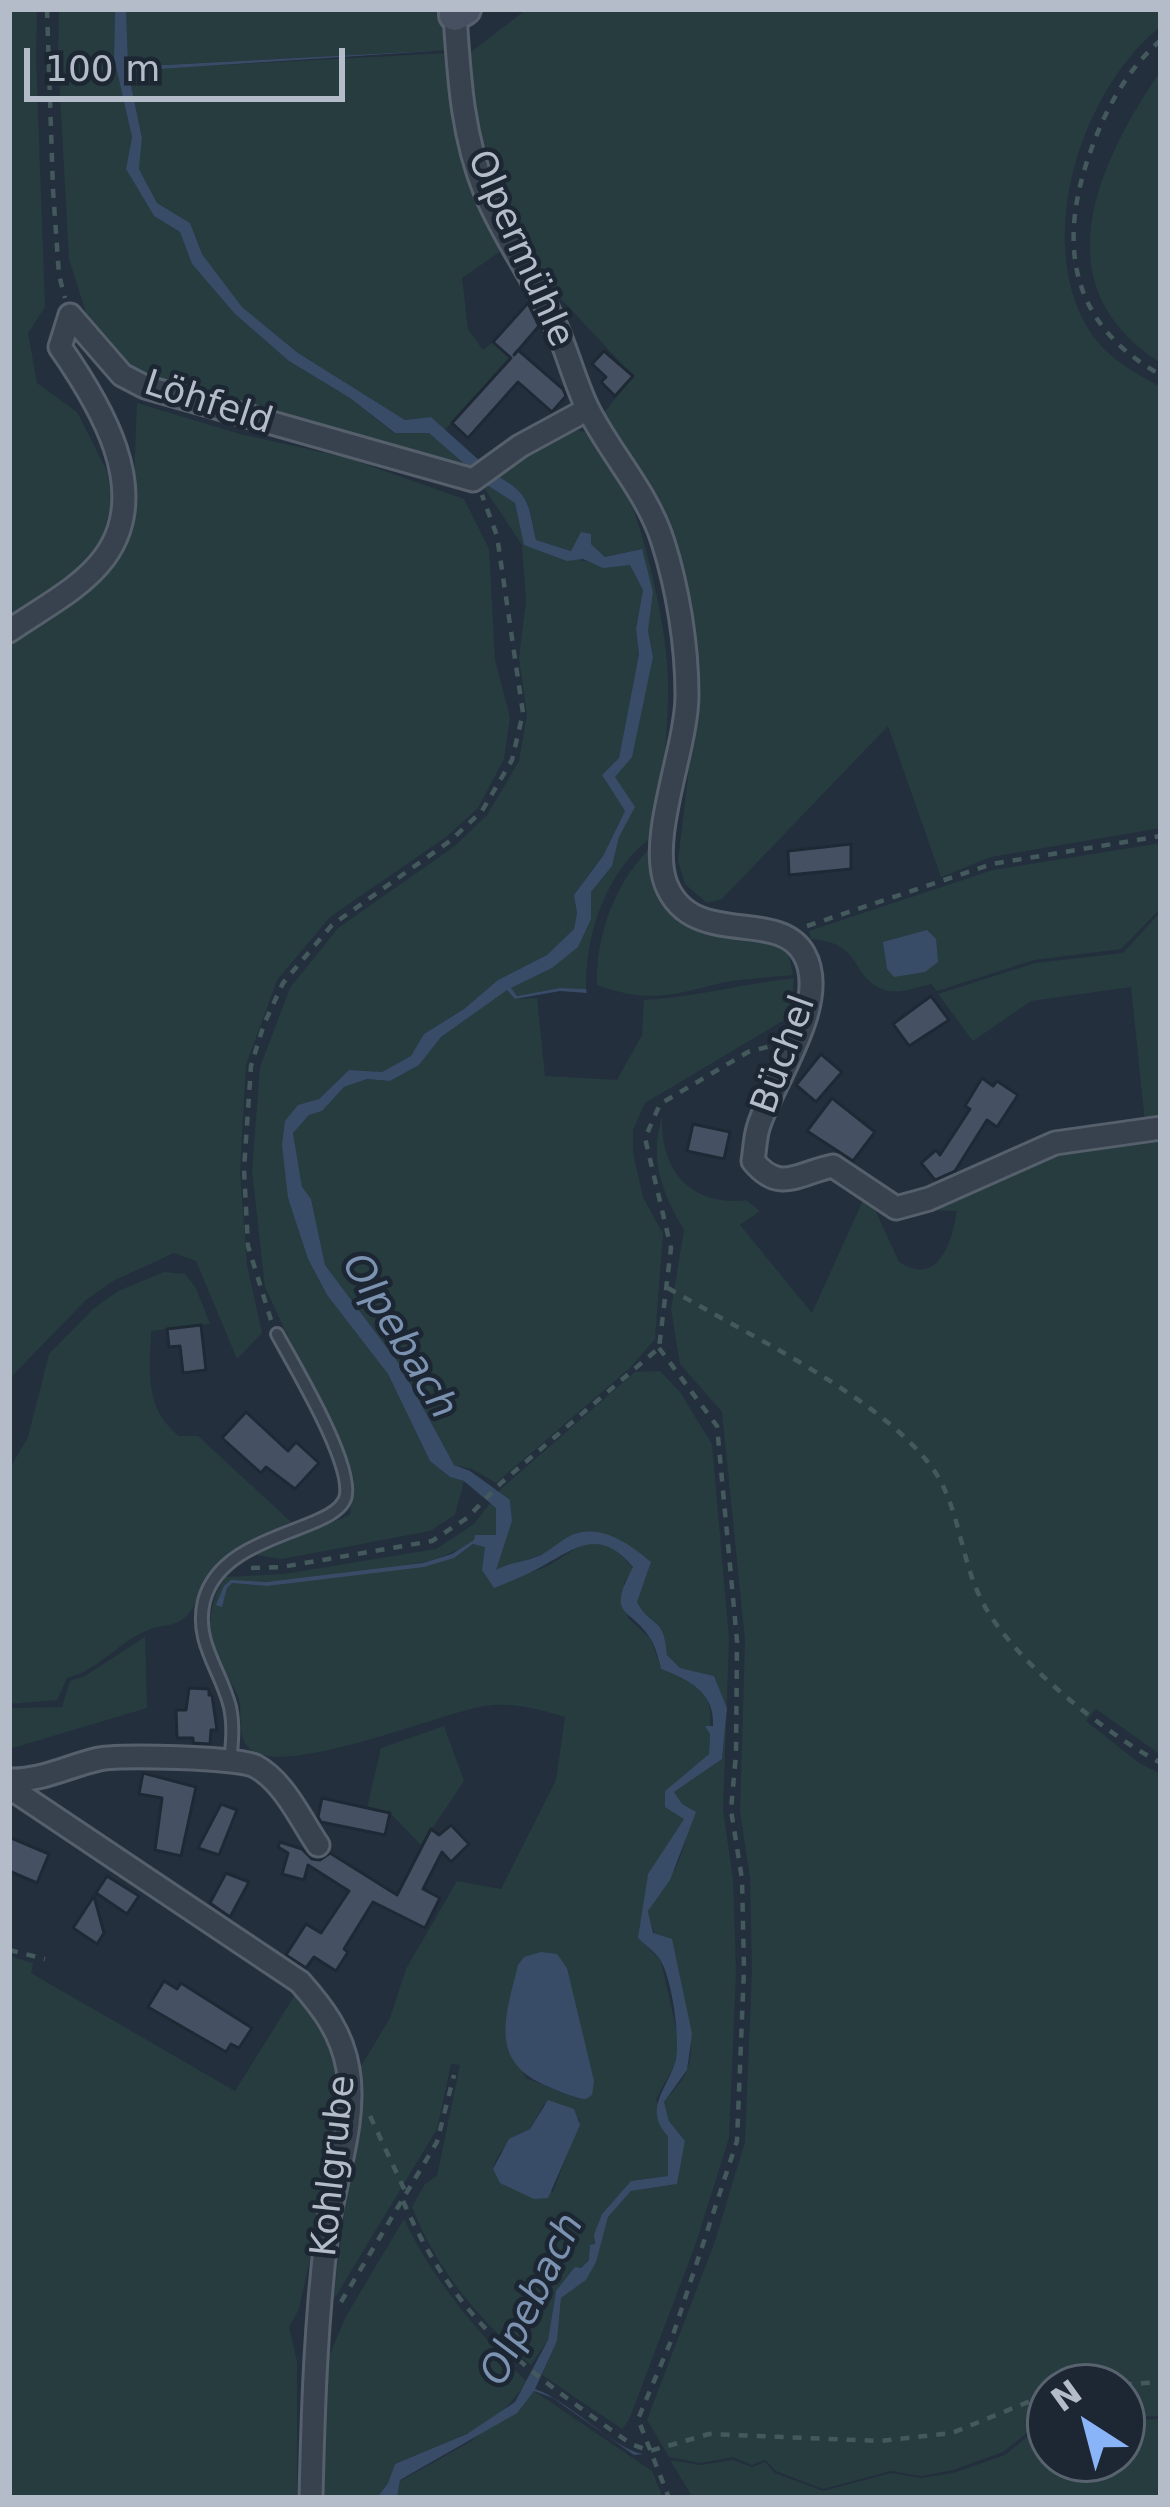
<!DOCTYPE html>
<html>
<head>
<meta charset="utf-8">
<style>
  body { margin:0 }
  #map { position:relative; width:1170px; height:2507px; overflow:hidden; background:#242f3e; font-family:"DejaVu Sans",sans-serif }
  canvas { display:block }
  .frame { position:absolute; inset:0; border:12px solid #b4bcc9; pointer-events:none }
  .north { position:absolute; left:1026px; top:2363px; width:120px; height:120px; box-sizing:border-box; background:#1d2633; border:3px solid #59626f; border-radius:50%; rotate:324deg; font-size:33px; font-weight:700; line-height:48px; text-align:center; color:#b4bcc9 }
  .north::after { content:''; display:block; margin:auto; width:42px; height:54px; background:#8ab4f8; clip-path:polygon(50% 0,100% 100%,50% 72%,0 100%) }
  .scale { position:absolute; left:24px; top:48px; width:321px; height:54px; box-sizing:border-box; border:6px solid #b4bcc9; border-top:0; padding-left:15px; font-size:36px; line-height:42px; white-space:nowrap; color:#b4bcc9; -webkit-text-stroke:9px #1d2633; paint-order:stroke }
</style>
</head>
<body>
<div id="map">
<canvas width="1170" height="2507"></canvas>
<div class="frame"></div>
<div class="north">N</div>
<div class="scale">100 m</div>
</div>
<script>
const context = document.querySelector('canvas').getContext('2d');
context.lineJoin = 'round';
function paint(path, color) { context.fillStyle = color; context.fill(path, 'evenodd'); }
function strokePath(path, color, width, dash) { context.strokeStyle = color; context.lineWidth = width; context.lineCap = dash ? 'butt' : 'round'; context.setLineDash(dash || []); context.stroke(path); }
function drawText(font, color, halo, rows, align = 'center') {
  context.font = font + ' "DejaVu Sans",sans-serif'; context.lineWidth = 9; context.setLineDash([]); context.textBaseline = 'middle'; context.strokeStyle = halo; context.fillStyle = color; for (const [text, x, y, turn = 0] of rows) {
    context.save(); context.translate(x, y); context.rotate((+turn || 0) * Math.PI / 180); context.textAlign = isNaN(turn) ? turn : align; if (halo) context.strokeText(text, 0, 0); context.fillText(text, 0, 0); context.restore();
  }
}
paint(new Path2D(`
  M9,9H37L36,57L45,307L28,333L37,383L77,412L108,473L112,501L99,549L73,575L9,622Z
  M59,9H115L114,58L132,137L126,169L154,216L180,232L192,264L235,314L289,361L350,398L394,433H429L469,468L136,374L87,316L69,259L58,58Z
  M126,9H443L448,50L127,67Z
  M527,9H1161V26C1082,89 1033,238 1089,330C1106,357 1133,372 1161,387V828L991,857L941,877L888,726L722,899L707,903L685,884L678,861L693,733L687,657L641,485L603,414L633,376L550,287L511,213L483,145L467,55Z
  M448,53L504,249L462,278L468,329L483,350L493,342L509,358L445,430L431,417L405,420L298,353L242,307L202,254L190,223L157,203L139,169L142,137L128,70Z
  M1161,70V363C1039,286 1098,163 1161,70Z
  M137,403L240,434L348,458L464,499L489,549L495,660L510,717L504,759L478,808L446,837L330,917L277,980L246,1065L240,1171L247,1265L262,1333L237,1359L196,1261L174,1253L113,1281L86,1300L9,1379V641L82,591L133,503Z
  M573,430C583,431 591,433 598,440C636,482 667,621 668,677C669,730 662,782 656,834C608,866 585,933 586,989L560,988L517,996L510,988L552,968L591,919V892L612,866L619,837L634,808L614,777L653,657L648,631L653,592L641,549L605,557L591,544L572,551L536,540C529,505 531,494 497,476L531,451Z
  M487,485L515,503L525,546C560,553 595,569 630,564L643,590L636,629L639,654L619,758L602,775L625,811L603,856L574,895L577,913L574,929L547,955L498,980L464,1009L424,1034L412,1056L382,1072L349,1070L319,1099L285,1121L288,1198L308,1259L327,1295L388,1374L430,1461L450,1477L464,1481L455,1515L430,1531L282,1559L255,1555L350,1515L354,1479L265,1287L252,1171L260,1067L290,988L338,928L455,846L487,815L519,761L527,715L519,658L526,601L522,545L485,489Z
  M1161,843V908L1121,949L1034,960L937,991L931,984C916,987 897,996 882,989C849,974 863,943 811,939L809,931L993,870Z
  M655,844L666,893L764,938L789,955L793,975C769,978 741,978 717,984C668,997 644,1002 597,985C595,936 617,876 655,844Z
  M1161,911V1121L1145,1123L1131,987L1031,1001L973,1041L938,994L1035,963L1123,953Z
  M794,978L791,1016L645,1103L633,1130V1153L643,1197L663,1234L655,1339L631,1367L496,1483L472,1469L454,1465L400,1365L325,1265L311,1199L302,1188L293,1133L309,1115L322,1111L344,1087L367,1079L390,1081L419,1065L441,1037L507,989L515,999L537,998L545,1076L617,1080L642,1035L644,1000C695,997 743,984 794,978Z
  M662,1117C660,1170 691,1207 746,1200L760,1211L740,1225L812,1313L865,1196L873,1205L899,1262C939,1288 952,1241 957,1211L919,1210L1041,1155L1161,1141V1755L1096,1709L1086,1721L1139,1763L1161,1774V2416L1122,2417V2387H1050V2424L1037,2425L1003,2452L953,2470L921,2476L891,2471L823,2489L776,2471L765,2460L752,2465L733,2457L701,2463L669,2457L647,2420L715,2241L745,2142L752,1971L750,1878L740,1811L745,1640L722,1412L680,1364L671,1309L684,1230C662,1193 649,1159 662,1117Z
  M164,1272L185,1274L196,1288L210,1324L151,1331C150,1373 144,1408 179,1436H198L291,1522C258,1536 225,1547 206,1579C199,1589 198,1603 190,1612C177,1628 166,1623 148,1630C118,1642 99,1670 67,1678L57,1700L9,1704V1470L28,1437L49,1354L93,1309L118,1291Z
  M660,1371L680,1392L712,1444L729,1639L723,1810L733,1879L736,1971L729,2138L696,2243L629,2420L622,2429L542,2375L557,2341L561,2298L586,2280L608,2217L631,2191L677,2184L685,2141L669,2121L664,2102C671,2093 683,2081 687,2070C705,2028 657,1956 648,1911C673,1876 704,1833 674,1792L722,1759L727,1708L714,1676L680,1668L667,1655C664,1614 651,1629 636,1602L651,1562L576,1533L545,1553L495,1571L512,1521L510,1500L498,1493L502,1488L635,1372Z
  M491,1502L496,1508L497,1536C468,1541 447,1559 418,1563C370,1571 318,1581 269,1582C251,1582 241,1578 224,1586L219,1604L222,1606L227,1588L232,1583L267,1586L454,1558L474,1544L486,1546L482,1570C497,1571 517,1575 531,1572C575,1561 588,1514 633,1568L624,1583L628,1618L651,1639L661,1669C717,1692 712,1699 709,1754L665,1791L684,1819L648,1874L639,1938L661,1961L678,2037L675,2064L656,2099L668,2136V2176L631,2181L602,2214L589,2260L556,2291L548,2340L531,2365C480,2320 437,2271 412,2207L425,2184L437,2176L460,2065L451,2064L437,2129L333,2301L354,2136L357,2073L390,2018L406,1969L457,1881L501,1889L556,1780L565,1717C537,1709 514,1702 484,1706C441,1713 282,1779 250,1749C235,1735 244,1713 238,1696C235,1688 228,1680 223,1672C206,1642 205,1605 226,1577L284,1574L436,1549L474,1524ZM524,1957L579,2099L526,2078L505,2032L519,1964ZM544,2104L580,2119L553,2192L493,2169C500,2146 511,2140 530,2129Z
  M145,1637L147,1708L9,1749V1708L62,1707L70,1681L85,1676Z
  M444,1726L464,1781L421,1845L390,1813L367,1808L381,1748Z
  M9,1956L33,1963L31,1973L235,2091L298,1990C321,2014 338,2046 339,2081C341,2149 313,2241 299,2309L289,2327L297,2362V2498H9Z
  M404,2219C433,2281 478,2332 526,2381C501,2428 442,2444 395,2464L388,2483L377,2498H324L327,2361L346,2316Z
  M534,2391L652,2471L663,2498H397L400,2481L470,2442Z
  M1161,2419V2498H693L670,2460L701,2465L733,2460L752,2467L765,2462L775,2473L823,2491L891,2473L921,2478L953,2473L1005,2455L1038,2428L1050,2427V2459H1122V2421Z`), '#263c3f');
paint(new Path2D(`
  M115,9H126L128,67L448,50L128,71L142,138L139,169L157,203L190,223L202,254L242,307L298,353L405,420L431,417L481,462L469,468L429,433H395L350,398L289,361L235,314L192,264L180,232L154,216L126,169L132,137L114,58Z
  M497,476C531,494 528,505 536,540L571,551L581,532L591,534V544L605,557L642,549L653,592L648,631L653,657L632,757L615,777L635,807L619,837L612,866L591,892V919L578,947L552,968L511,988L517,996L560,988L586,989L587,993L560,991L515,999L507,990L441,1037L419,1065L390,1081L367,1079L344,1087L322,1111L309,1115L293,1133L302,1187L311,1199L325,1265L400,1365L454,1465L470,1471L510,1500L512,1521L496,1570C511,1562 525,1562 541,1555C552,1549 562,1539 574,1534C603,1524 631,1545 651,1562L637,1602C651,1629 664,1614 667,1655L680,1668L714,1676L727,1708L722,1759L674,1792L682,1804L696,1812L670,1880L648,1911L653,1933L672,1939L692,2034L687,2070L664,2102L669,2121L685,2141L677,2184L631,2191L608,2217L596,2262L586,2280L561,2298L557,2341L535,2389C568,2400 618,2452 644,2454L634,2455L553,2398L534,2391L517,2413L400,2480L397,2498H377L388,2483L395,2464L467,2434L515,2402L548,2340L556,2291L575,2267L581,2268L589,2260L590,2245L595,2244L594,2235L602,2214L631,2181L668,2176V2136C642,2108 669,2088 676,2059C680,2037 672,1976 659,1958C654,1951 645,1945 638,1938L648,1874L684,1819L665,1807V1791L709,1754L710,1734L705,1726H713C715,1692 689,1680 661,1669C659,1660 656,1649 652,1641C631,1605 605,1620 633,1567C599,1527 577,1547 539,1568C524,1576 509,1582 494,1588L482,1570L485,1547L473,1544L454,1558L424,1567L267,1586L232,1583L227,1588L222,1607L216,1605L224,1586L231,1580L267,1582L423,1563L452,1554L474,1540L475,1535H496V1508L464,1481L450,1477L430,1461L388,1374L327,1295L308,1259L288,1198L282,1145L285,1121L298,1105L319,1099L349,1070L382,1072L411,1056L424,1034L464,1009L498,980L547,955L574,929L577,913L574,895L603,856L625,811L602,775L619,758L639,654L636,629L643,590L630,565L603,568L583,559L567,561L524,545L515,503L487,485Z
  M927,930L936,939L938,962L925,972L894,977L887,969L883,942Z
  M541,1952L557,1954L567,1968L594,2081L592,2095L586,2099C573,2098 562,2092 549,2087C488,2062 505,2018 518,1965L524,1957Z
  M548,2100L574,2109L580,2125L548,2198L534,2199L500,2183L493,2169L509,2139L530,2129Z`), '#394c67');
const building = new Path2D(`
  M528,303L539,326L514,355L518,350L563,389L566,396L552,412L518,382L468,438L452,423L511,358L493,342Z
  M604,351L633,376L615,396L601,382L606,377L592,364Z
  M851,844V869L789,875L788,851Z
  M931,996L949,1020L909,1046L893,1024Z
  M821,1054L842,1072L816,1102L796,1085Z
  M982,1078L993,1086L997,1081L1018,1095L997,1127L987,1120L955,1171L935,1180L921,1163L936,1150L940,1155L970,1109L965,1106Z
  M832,1098L875,1132L853,1161L807,1131Z
  M693,1124L730,1132L724,1159L687,1151Z
  M201,1325L206,1370L183,1373L180,1346L169,1347L167,1329Z
  M246,1412L288,1451L296,1442L319,1463L295,1489L266,1467L261,1473L222,1438Z
  M189,1688L209,1689V1695H212L217,1730H211L210,1744L193,1743V1738H177L176,1710H186Z
  M143,1773L196,1787L181,1856L155,1850L162,1798L139,1794Z
  M322,1798L390,1813L385,1835L321,1822L318,1817Z
  M221,1804L237,1810L219,1855L198,1848Z
  M451,1825L469,1844L451,1862L442,1852L423,1889L440,1898L425,1928L373,1902L344,1949L348,1952L336,1971L314,1957L306,1968L286,1955L306,1924L321,1933L349,1891L308,1865L304,1880L282,1874L288,1853L278,1847L280,1842L302,1849L312,1859L320,1860L330,1853L397,1895L431,1829L439,1835Z
  M9,1837L49,1854L37,1883L9,1871Z
  M226,1873L249,1882L230,1917L210,1903Z
  M107,1876L139,1896L127,1914L96,1893Z
  M94,1896L104,1933L97,1944L73,1928Z
  M164,1981L177,1989L181,1983L252,2028L239,2048L231,2044L226,2052L148,2007Z`);
paint(building, '#455162');
strokePath(building, '#1f2835', 3);
const lane = new Path2D(`
  M230,1763C232,1744 234,1726 230,1707C221,1670 194,1642 204,1601C222,1530 340,1533 346,1495C351,1460 295,1367 277,1334`);
const street = new Path2D(`
  M455,15C459,76 462,136 486,194C504,238 534,278 554,322C567,350 574,380 587,407C609,452 648,493 663,542C678,589 687,646 687,695C687,748 648,837 666,884C692,950 778,907 804,954C831,1002 774,1079 759,1125C755,1136 755,1149 753,1161C780,1194 798,1173 833,1166L896,1208L929,1199L1055,1143L1161,1128
  M70,315L122,375L145,387L473,480L520,446L588,409
  M9,631C40,609 81,589 104,558C154,491 99,403 60,347L70,315
  M9,1780C42,1781 68,1766 99,1759C120,1755 238,1757 255,1766C283,1780 301,1820 318,1845
  M9,1787L300,1982C323,2008 342,2033 348,2069C357,2121 334,2180 327,2232C316,2320 313,2409 311,2498`);
const secondary = new Path2D(`
  M455,9V15L465,9`);
strokePath(lane, '#565f6c', 16);
strokePath(street, '#565f6c', 27);
strokePath(secondary, '#565f6c', 36);
strokePath(new Path2D(`
  M47,9L53,190L59,275L65,298
  M1161,40C1128,68 1105,110 1091,150C1057,243 1069,324 1161,375
  M807,926L992,864L1161,836
  M668,1288C746,1334 871,1392 927,1461C959,1499 959,1554 980,1597C1007,1656 1104,1733 1161,1763
  M271,1320L248,1246L244,1169L251,1066L264,1024L283,983L332,925L450,841L482,811L512,760L523,713L497,536L482,495
  M659,1348L717,1426L737,1641L736,1754L731,1810L742,1879L744,1969L737,2141L671,2341L638,2419L669,2498
  M251,1568L282,1567L432,1541L467,1518L501,1483L659,1348L671,1248L645,1138L660,1104L748,1052L771,1046
  M9,1950L45,1959
  M370,2116L406,2193
  M403,2201C458,2325 524,2368 631,2444L650,2451L709,2434L880,2441L952,2433L1050,2393
  M341,2302L437,2142L454,2075
  M1087,2387L1161,2382`), '#44595c', 4.5, [9, 9]);
strokePath(lane, '#38414e', 10);
strokePath(street, '#38414e', 21);
strokePath(secondary, '#465061', 30);
drawText('36px', '#b4bcc9', '#1d2633', [
  ["Olpermühle",519,249,66],
  ["Löhfeld",208,404,18],
  ["Büchel",785,1055,-70],
  ["Kohlgrube",335,2166,-84]
]);
drawText('italic 39px', '#7c92b1', '#1d2633', [
  ["Olpebach",398,1337,59],
  ["Olpebach",534,2300,-64]
]);
</script>
</body>
</html>
